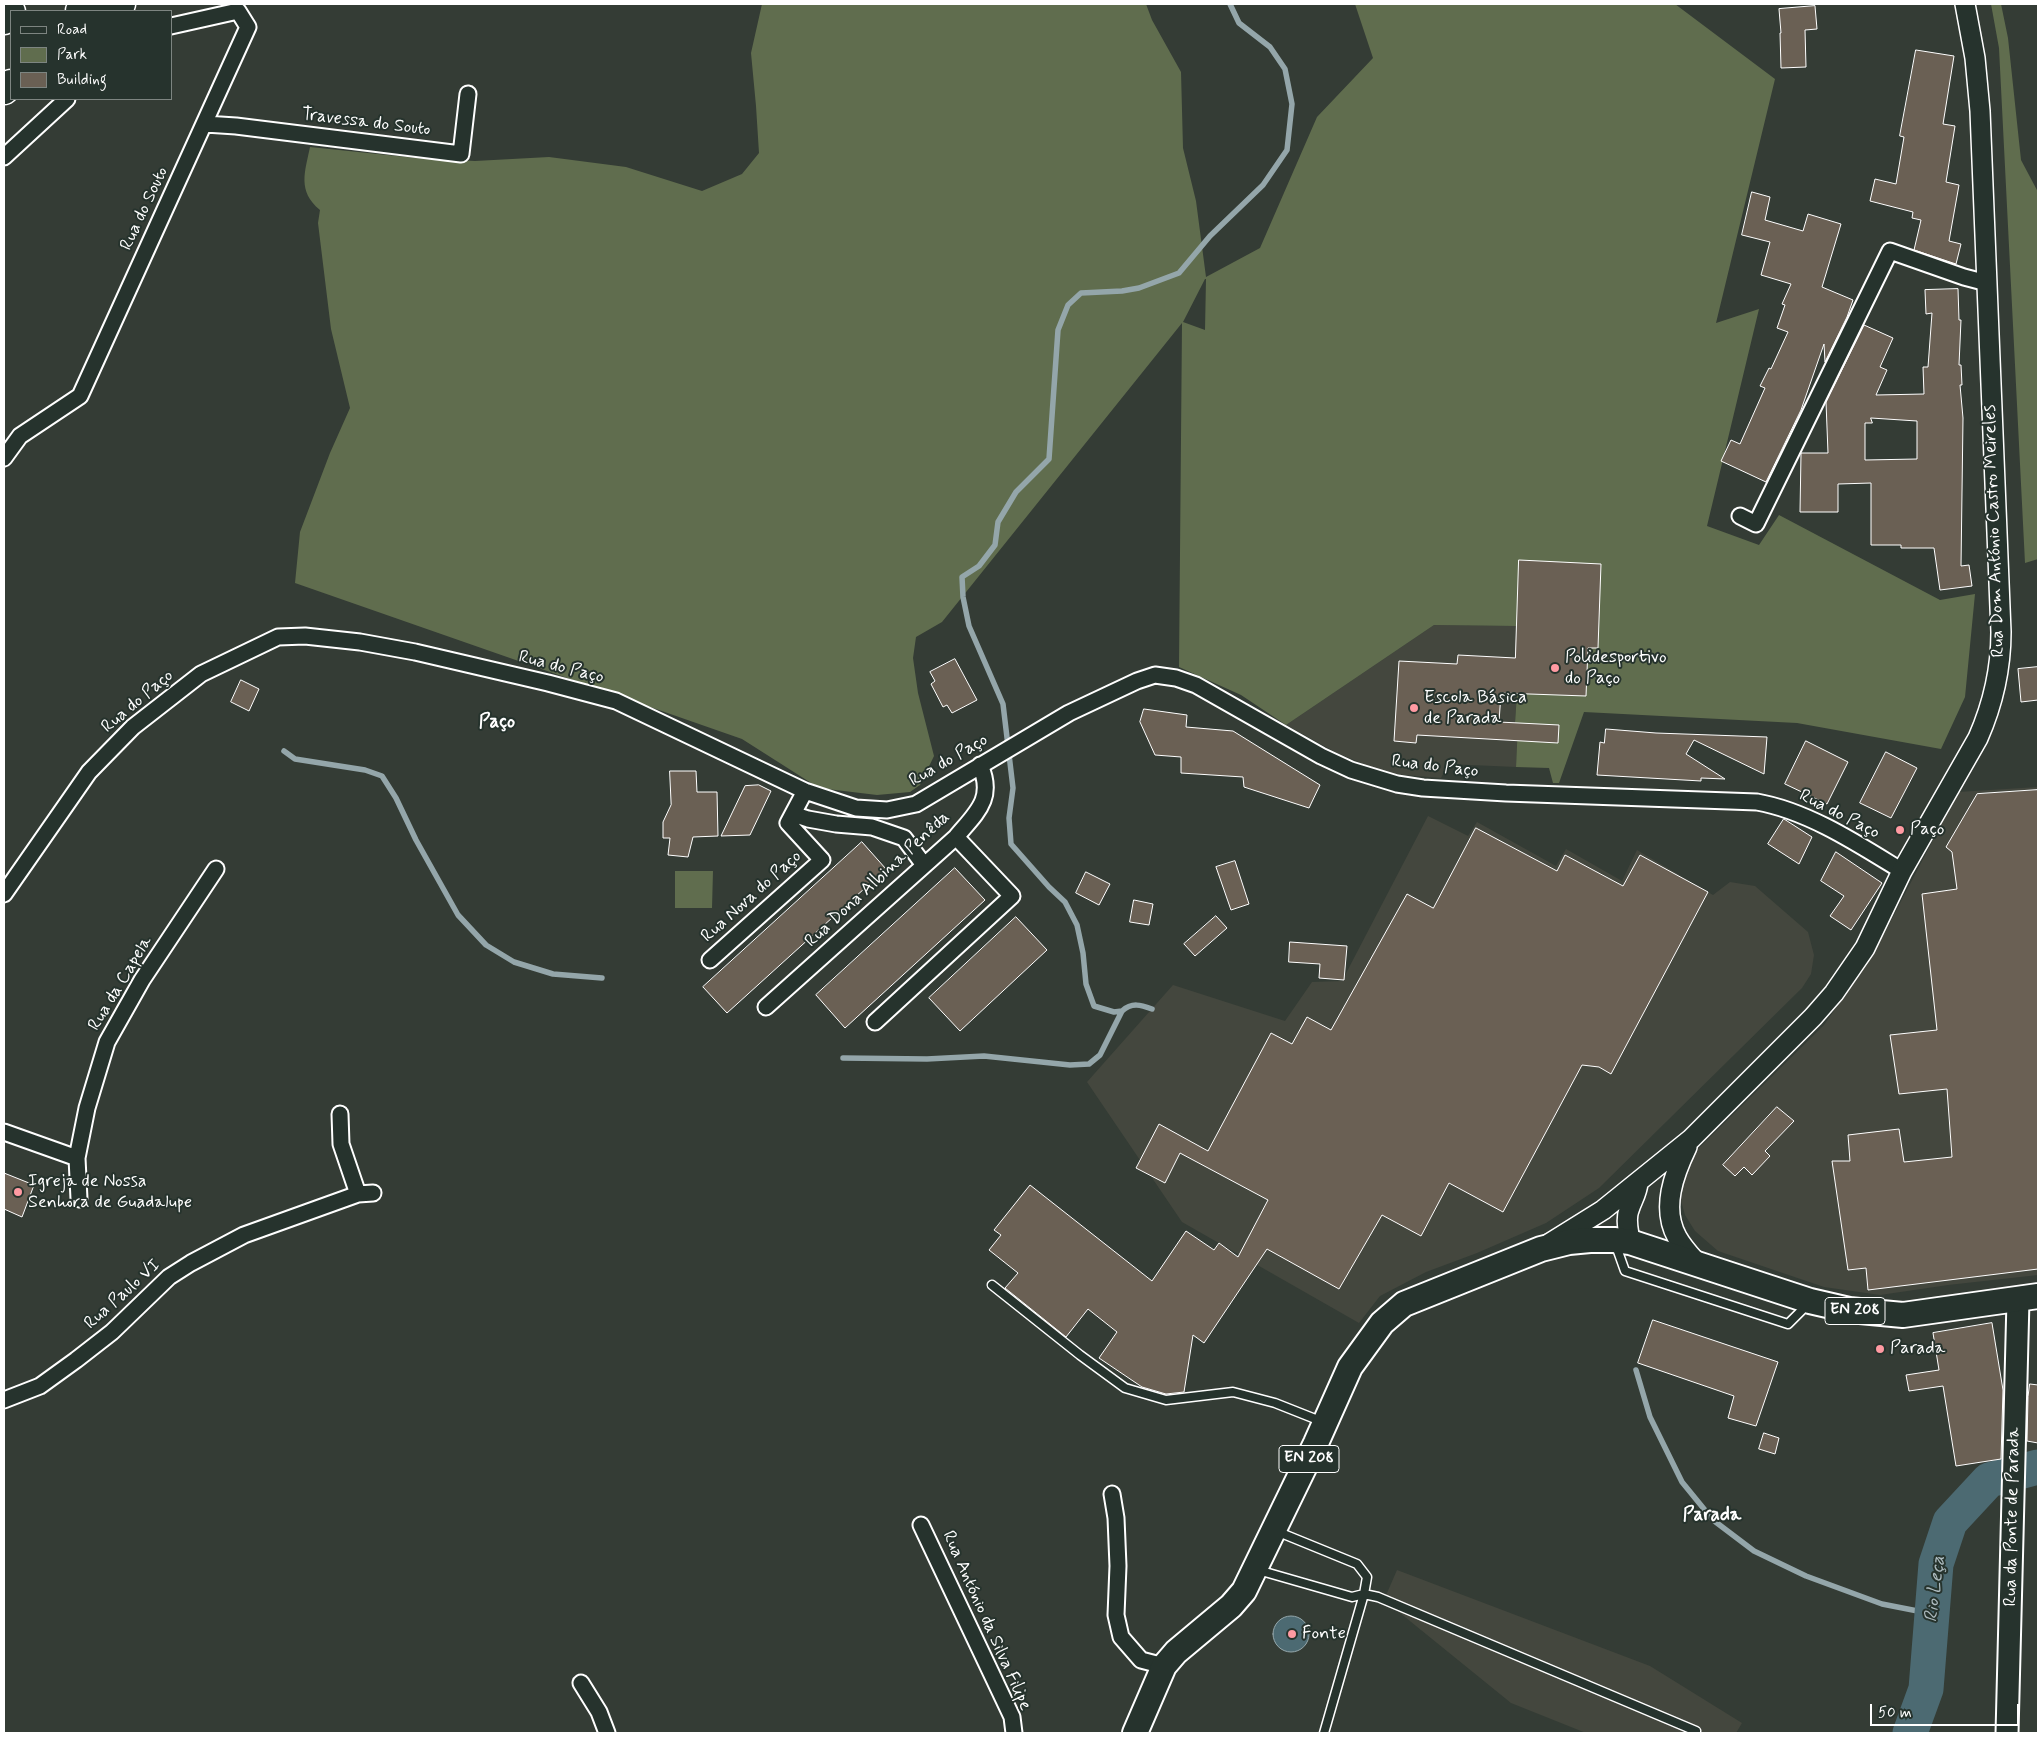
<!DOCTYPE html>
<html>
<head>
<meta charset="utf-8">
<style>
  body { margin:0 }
  #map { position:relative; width:2042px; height:1737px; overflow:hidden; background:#343c35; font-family:Mynerve,sans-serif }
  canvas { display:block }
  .frame { position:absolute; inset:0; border:5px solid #fff; pointer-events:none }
  .legend { position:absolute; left:10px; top:10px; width:162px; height:90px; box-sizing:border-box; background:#26332d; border:1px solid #7d8581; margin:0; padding:6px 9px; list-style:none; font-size:15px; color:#fff }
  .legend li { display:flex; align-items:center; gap:10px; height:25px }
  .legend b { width:25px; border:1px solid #7d8581 }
  .scale { position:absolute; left:1870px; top:1704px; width:149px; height:22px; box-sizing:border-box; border:2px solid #fff; border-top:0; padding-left:6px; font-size:15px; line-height:18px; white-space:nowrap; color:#fff; -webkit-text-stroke:4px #26332d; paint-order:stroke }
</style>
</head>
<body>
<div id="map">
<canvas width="2042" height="1737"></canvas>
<div class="frame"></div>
<ul class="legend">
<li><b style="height:6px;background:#26332d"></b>Road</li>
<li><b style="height:14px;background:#606d4e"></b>Park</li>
<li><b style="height:14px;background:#6a6054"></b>Building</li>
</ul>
<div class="scale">50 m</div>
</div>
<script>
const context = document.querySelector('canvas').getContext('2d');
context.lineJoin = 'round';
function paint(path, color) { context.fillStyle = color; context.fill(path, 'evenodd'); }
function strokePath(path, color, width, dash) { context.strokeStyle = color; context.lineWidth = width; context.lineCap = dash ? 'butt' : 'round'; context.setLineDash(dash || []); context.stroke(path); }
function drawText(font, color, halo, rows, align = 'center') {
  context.font = font + ' Mynerve,sans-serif'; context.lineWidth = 4; context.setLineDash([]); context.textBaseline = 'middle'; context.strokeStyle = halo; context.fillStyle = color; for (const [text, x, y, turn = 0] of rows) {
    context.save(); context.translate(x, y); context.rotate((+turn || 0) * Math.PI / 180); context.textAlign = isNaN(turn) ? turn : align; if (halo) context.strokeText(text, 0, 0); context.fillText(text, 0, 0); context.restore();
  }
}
paint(new Path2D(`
  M1434,625L1517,626V693L1515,722L1518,723L1516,767L1448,764L1441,778L1393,774L1376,769L1337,753L1286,725Z
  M2038,787V1275L1948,1285L1880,1295L1824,1287L1718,1251L1695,1231L1685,1215L1681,1201L1682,1184L1687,1167L1696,1151L1824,1025L1873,955L1958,792Z
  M1428,816L1468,836L1477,822L1556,866L1566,849L1622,881L1637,850L1713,895L1730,882L1755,886L1808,932L1814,955L1811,974L1802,988L1599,1188L1546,1223L1477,1253L1426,1272L1380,1296L1359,1323L1182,1222L1087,1082L1173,985L1285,1021L1312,982L1342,981Z
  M1397,1570L1650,1666L1742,1723L1736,1733H1586L1511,1703L1384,1600Z`), '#44473e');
paint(new Path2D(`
  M762,4H1146L1152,20L1181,72L1183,148L1196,201L1206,277L1260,248L1317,117L1373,58L1355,4H1675L1775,79L1716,323L1759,309L1707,526L1759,545L1779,515L1940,600L1975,594L1965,697L1941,749L1797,723L1584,712L1559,783H1553L1549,768L1516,767L1518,723H1515L1517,693L1516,626L1434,625L1286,725L1241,695L1179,667L1182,323L942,622L916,637L913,658L918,693L934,756L920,785L910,792L877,795L819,788L742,739L295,583L300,532L330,453L350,408L331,329L318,223L320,210C297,191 305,172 310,147L416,158L475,161L549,157L626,167L702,191L742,174L759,153L756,106L751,53ZM1205,279H1206L1205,330L1183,322Z
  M1991,4H2001L2008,38L2021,160L2038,192V559L2025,563L1999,48Z
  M675,871H713L712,908H675Z`), '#606d4e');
const water = new Path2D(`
  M1273 1634a18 18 0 1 1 36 0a18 18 0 1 1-36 0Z`);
paint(water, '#4c6a72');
strokePath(water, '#94a6aa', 1);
strokePath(new Path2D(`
  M284,751L295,759L365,770L382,776L396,798L416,840L458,915L486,945L514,962L553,974L602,978
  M1122,1011L1114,1012L1094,1006L1086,984L1083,953L1077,925L1065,902L1049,887L1011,844L1009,818L1013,788L1003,704L969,626L963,597L962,577L979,566L995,545L998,522L1016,492L1049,459L1058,330L1068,305L1081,293L1122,291L1139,288L1179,273L1210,236L1263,185L1287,150L1292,104L1285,69L1270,47L1239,23L1230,4
  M843,1058L927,1059L984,1056L1070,1065L1089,1064L1100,1055L1122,1011C1132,1002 1141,1005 1152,1009
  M1636,1370L1650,1417L1682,1482L1713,1520L1754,1551L1806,1576L1882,1604L1933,1614`), '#94a6aa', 5.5);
strokePath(new Path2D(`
  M1910,1733L1926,1689L1936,1564L1950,1522L1989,1480L2038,1467`), '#4c6a72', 35);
const building = new Path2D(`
  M1815,6L1817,29L1805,30L1806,67L1781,68L1780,33H1781L1779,9Z
  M1916,50L1954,56L1943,124L1955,126L1946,182L1959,185L1949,241L1961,244L1956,264L1914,250L1921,220L1912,218L1913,212L1870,201L1875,179L1896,184L1904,137L1900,136Z
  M1752,192L1770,197L1765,220L1803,231L1808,214L1841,224L1822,287L1853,300L1847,317L1825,362L1824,344L1801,410L1766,482L1721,461L1731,440L1740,444L1765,388L1760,386L1769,368L1771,369L1788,332L1777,328L1785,305L1782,304L1791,284L1761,275L1770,242L1742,235Z
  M1958,289L1959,320H1961L1959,365H1961L1962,385H1960L1963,418L1961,566L1969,565L1972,586L1940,590L1934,548H1901V545H1871V483L1838,484V512H1800L1801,454V453H1828L1826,402L1864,325L1893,338L1880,367L1887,370L1876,395L1924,394L1923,367H1928L1932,313L1926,314L1925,290ZM1871,418L1917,421V459L1865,460V423H1872Z
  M1519,560L1601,564L1598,648H1588L1586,696L1501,693L1499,722L1559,725L1558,743L1417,735L1416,743L1394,741L1399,661L1457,664L1458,655L1515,658Z
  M955,659L977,700L952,713L947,705L943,707L931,684L935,681L930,672Z
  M2038,667V700L2021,702L2018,669Z
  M241,680L259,689L249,711L231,702Z
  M1144,709L1187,715L1186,727L1233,731L1320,785L1309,808L1244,787L1243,777L1181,773V757L1155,755L1140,722Z
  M1606,729L1656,733L1767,737L1764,774L1694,740L1686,754L1725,779L1701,778V781L1597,775L1600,742L1604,743Z
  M1806,741L1848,762L1827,804L1785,784Z
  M1886,752L1917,768L1891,818L1860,803Z
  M670,771H696L697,792H717L718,836L693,837L688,857L668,855L670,838H663V822L671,805Z
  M759,785L771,791L750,835L721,836L745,786Z
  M2038,790V1269L1868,1290L1866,1268L1848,1270L1832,1161H1850L1848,1135L1899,1129L1904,1162L1952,1157L1947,1089L1899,1094L1890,1035L1937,1030L1922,894L1957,889L1952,852L1946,847L1977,794Z
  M1784,819L1812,837L1799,864L1768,844Z
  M1476,828L1557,871L1565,855L1623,886L1640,855L1708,892L1611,1074L1599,1067L1582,1065L1503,1212L1449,1183L1421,1236L1382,1215L1339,1289L1267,1249L1204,1343L1193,1335L1184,1392L1166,1394L1142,1387L1099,1358L1117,1332L1088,1309L1066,1337L1005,1288L1018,1273L989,1250L1001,1235L994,1230L1030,1185L1152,1281L1186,1231L1214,1250L1219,1243L1238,1257L1268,1200L1180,1153L1165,1183L1136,1168L1159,1124L1208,1151L1271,1033L1292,1044L1307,1017L1331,1030L1407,894L1433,908Z
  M862,842L886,869L727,1013L703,987Z
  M1836,852L1882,883L1851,930L1830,916L1844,896L1821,881Z
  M1235,861L1249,904L1231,910L1216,867Z
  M955,868L985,900L845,1028L816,995Z
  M1086,872L1110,884L1099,905L1076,893Z
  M1134,900L1153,904L1149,925L1130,922Z
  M1216,916L1227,928L1195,956L1184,944Z
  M1016,917L1047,950L960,1031L929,998Z
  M1290,942L1347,946L1344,980L1319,978L1320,964L1289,962Z
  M1777,1107L1794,1121L1765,1151L1770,1156L1752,1175L1744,1167L1735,1176L1723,1165Z
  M4,1173L34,1185L22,1217L4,1209Z
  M1653,1320L1778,1362L1756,1426L1728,1418L1734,1396L1638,1363Z
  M1992,1323L2003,1390L2001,1459L1956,1466L1943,1386L1909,1391L1906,1375L1939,1370L1933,1333Z
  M2030,1384L2038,1385V1443L2027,1441L2028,1397Z
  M1764,1433L1779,1438L1775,1454L1759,1449Z`);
paint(building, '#6a6054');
strokePath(building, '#fff', 1);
const service = new Path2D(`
  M1615,1243L1625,1271L1788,1324L1807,1305
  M992,1285L1080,1355L1125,1388L1166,1400L1233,1392L1275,1403L1323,1422
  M1276,1531L1357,1564L1367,1577L1364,1594L1324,1733
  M1258,1570L1352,1597L1364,1594L1378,1597L1696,1731`);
const minor = new Path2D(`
  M205,124L236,126L461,154L468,94
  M4,157L67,99
  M4,458L20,436L80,396L248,27L238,11L171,26
  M1740,516L1756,524L1890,251L1964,277L1987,283
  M793,814L808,819L836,824L872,827L904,838L924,865
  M4,894L89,772L133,727L201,674L278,637L305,636L360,642L415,652L548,683L616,701L805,791L856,808L887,810L916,804L1069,713L1137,681L1155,675L1176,678L1196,685L1321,756L1351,770L1397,784L1423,788L1506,793L1757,802C1808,811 1858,844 1902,871
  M710,960L822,860L788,823L805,791
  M766,1007L956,837C976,813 995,799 980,765
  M875,1022L1012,896L956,837
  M340,1114L341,1144L358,1194
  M4,1132L77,1158L87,1108L107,1042L142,980L216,869
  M77,1158L79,1199
  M4,1400L40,1386L76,1360L112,1332L169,1277L191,1263L244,1235L358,1194L373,1193
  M1112,1494L1116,1518L1118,1566L1116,1615L1121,1637L1141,1660L1164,1666
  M921,1525L1012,1717L1014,1733
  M581,1683L599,1712L607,1733`);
const tertiary = new Path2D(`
  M1687,1147C1674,1174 1661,1208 1677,1237C1683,1248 1691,1256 1699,1265
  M1630,1242C1629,1232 1625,1220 1629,1210C1632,1200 1637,1194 1638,1183
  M1550,1243L1603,1210L1691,1139L1813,1017L1834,993L1865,948L1902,871L1978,738C1993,704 2001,669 2001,632L1980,111L1975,58L1965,4`);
const secondary = new Path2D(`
  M2007,1733L2018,1300`);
const primary = new Path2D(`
  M1135,1733L1164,1666L1176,1652L1231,1606L1244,1591L1316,1443L1350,1367L1382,1323L1404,1304L1541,1249L1569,1242L1590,1240H1614L1630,1242L1810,1301L1849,1310L1903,1315L2038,1296`);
const motorway = new Path2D(`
  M80,11L87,4
  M110,11L121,4
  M4,20L11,12
  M4,90L11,84`);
strokePath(service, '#fff', 11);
strokePath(minor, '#fff', 19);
strokePath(tertiary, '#fff', 22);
strokePath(secondary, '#fff', 25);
strokePath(primary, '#fff', 28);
strokePath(motorway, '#fff', 31);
strokePath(service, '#26332d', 8);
strokePath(minor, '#26332d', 15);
strokePath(tertiary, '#26332d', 19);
strokePath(secondary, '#26332d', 21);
strokePath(primary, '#26332d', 24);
strokePath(motorway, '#26332d', 28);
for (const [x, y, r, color] of [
  [1555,668,5,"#ff9aa2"],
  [1414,708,5,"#ff9aa2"],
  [1900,830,5,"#ff9aa2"],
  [18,1192,5,"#ff9aa2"],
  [1880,1349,5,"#ff9aa2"],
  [1292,1634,5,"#ff9aa2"]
]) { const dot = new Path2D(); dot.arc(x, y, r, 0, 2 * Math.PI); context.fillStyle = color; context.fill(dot); strokePath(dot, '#26332d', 2); }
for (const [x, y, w] of [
  [1855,1311,60],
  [1309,1459,60]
]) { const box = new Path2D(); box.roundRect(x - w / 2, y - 13.5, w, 27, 4); context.fillStyle = '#26332d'; context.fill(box); strokePath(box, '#fff', 1); }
drawText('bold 16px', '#fff', null, [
  ["EN 208",1855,1311],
  ["EN 208",1309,1459]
]);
drawText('18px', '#fff', '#26332d', [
  ["Travessa do Souto",366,123,7],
  ["Rua do Souto",145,209,-65],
  ["Rua Dom António Castro Meireles",1995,531,-92],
  ["Rua do Paço",561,668,14],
  ["Rua do Paço",138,702,-40],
  ["Rua do Paço",949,761,-30],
  ["Rua do Paço",1435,767,7],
  ["Rua do Paço",1839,815,27],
  ["Rua Dona Albina Penêda",878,880,-43],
  ["Rua Nova do Paço",752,897,-42],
  ["Rua da Capela",121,984,-59],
  ["Rua Paulo VI",123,1295,-42],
  ["Rua da Ponte de Parada",2013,1517,-89],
  ["Rua António da Silva Filipe",986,1621,66]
]);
drawText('18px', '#fff', '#26332d', [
  ["Polidesportivo",1565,658],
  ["do Paço",1565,679],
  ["Escola Básica",1424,698],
  ["de Parada",1424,719],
  ["Paço",1910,830],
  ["Igreja de Nossa",28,1182],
  ["Senhora de Guadalupe",28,1203],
  ["Parada",1890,1349],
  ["Fonte",1302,1634]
], 'left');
drawText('bold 19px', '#fff', '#26332d', [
  ["Paço",497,723],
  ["Parada",1712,1516]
]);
drawText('italic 19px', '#aebcc0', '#26332d', [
  ["Rio Leça",1936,1589,-83]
]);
</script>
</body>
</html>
